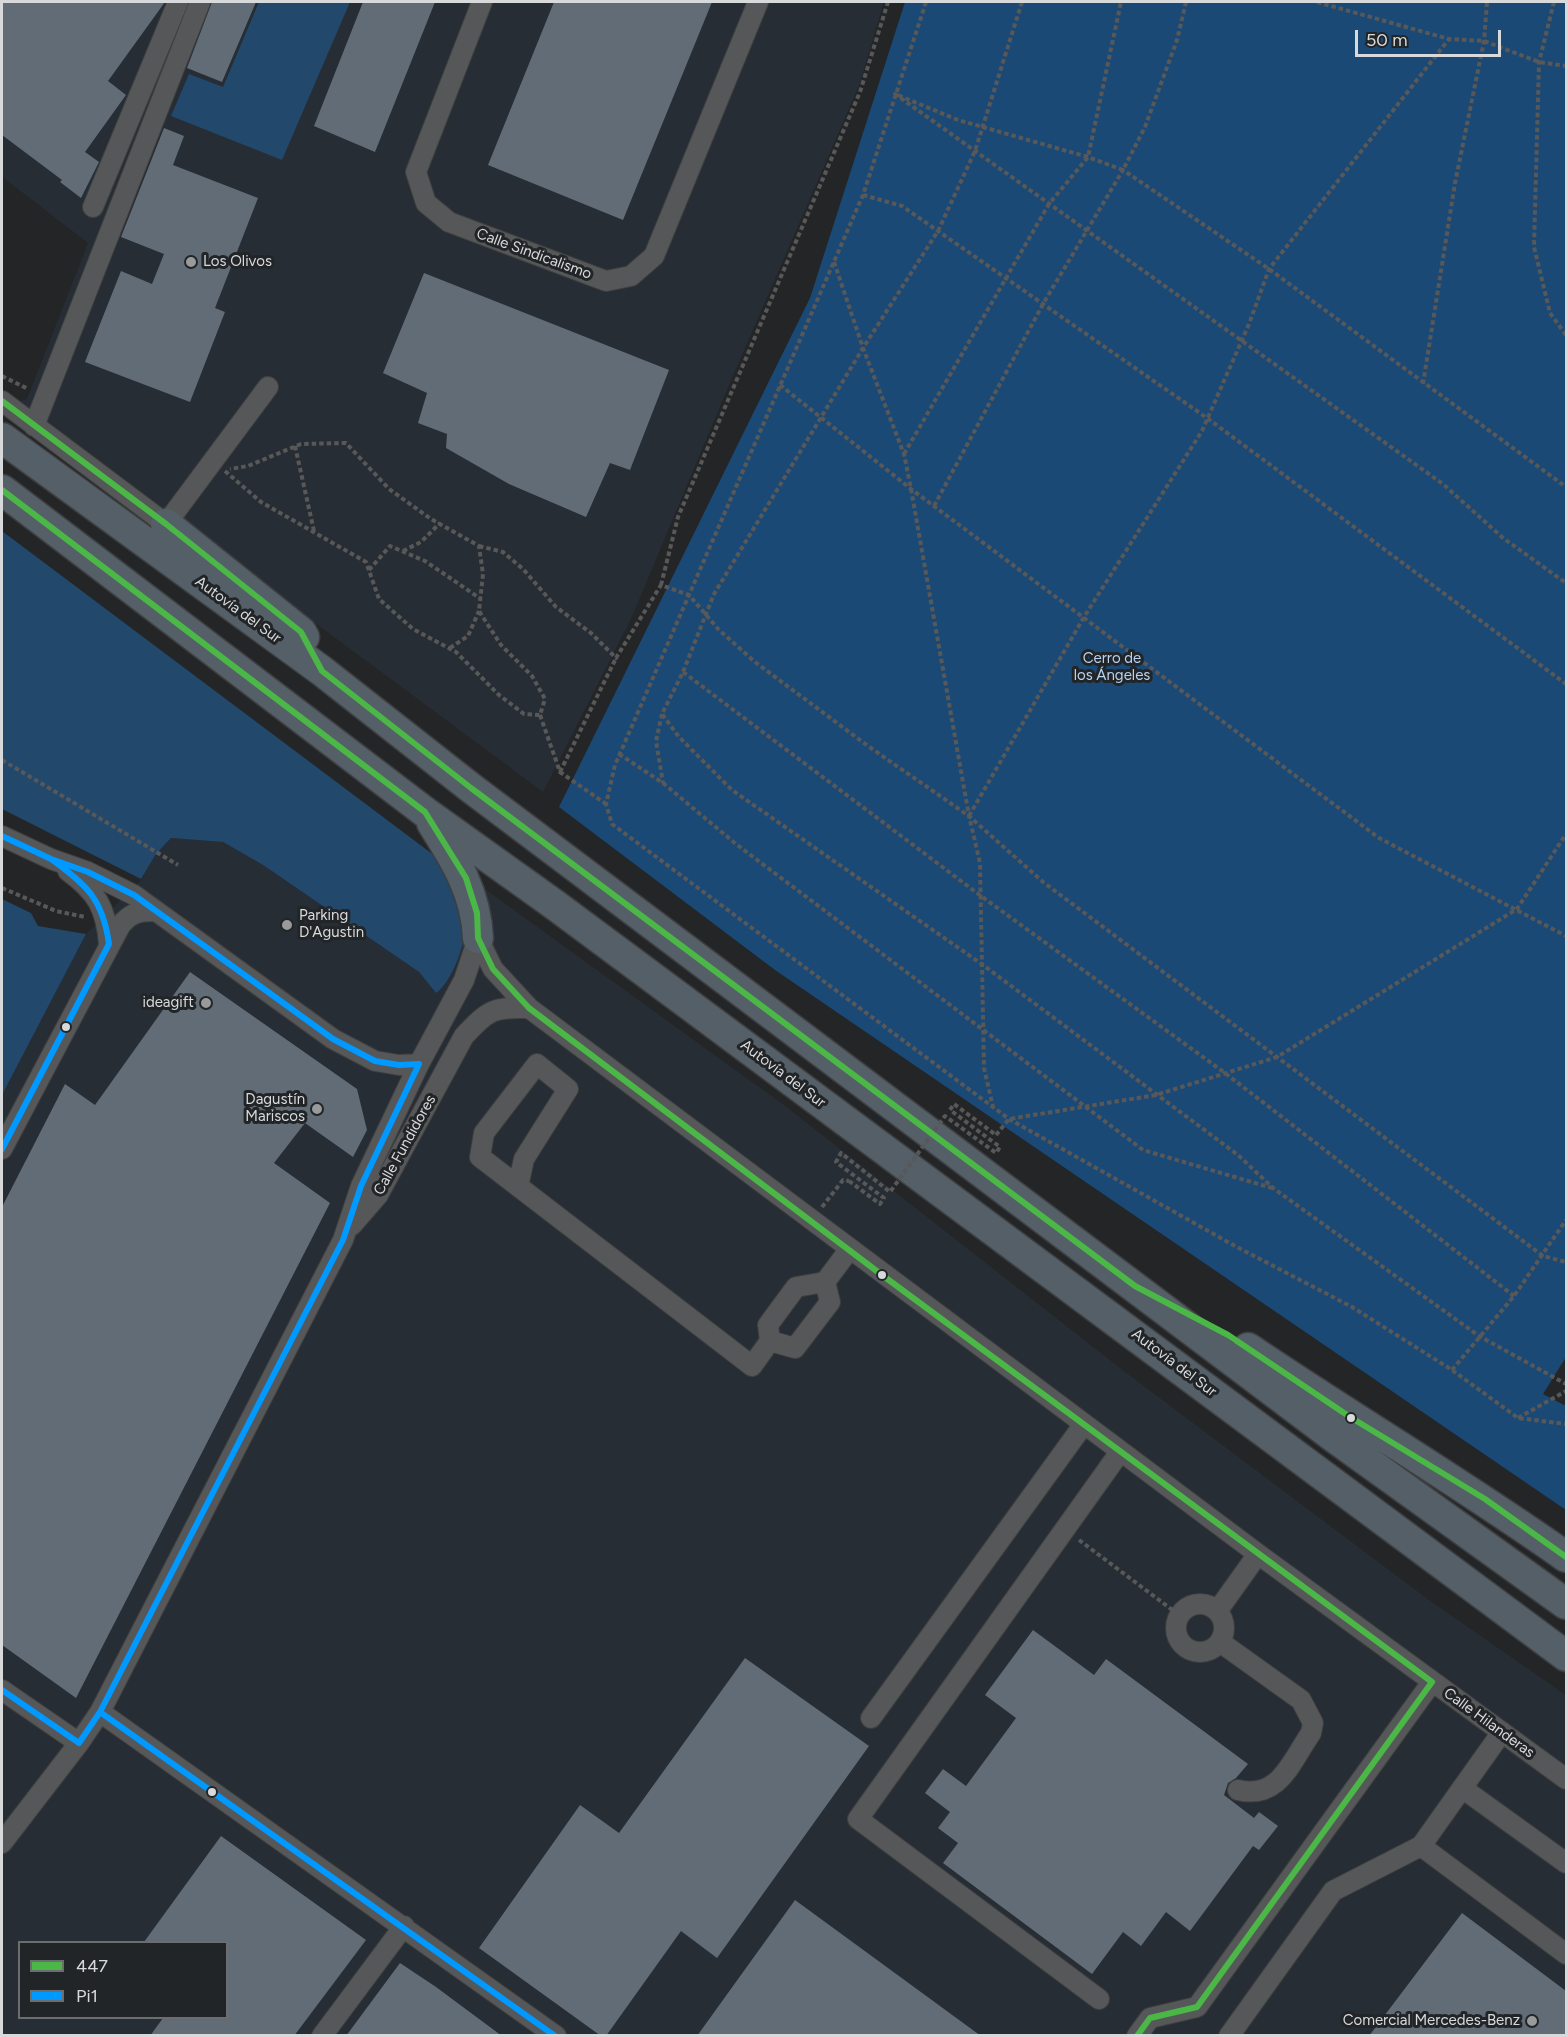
<!DOCTYPE html>
<html>
<head>
<meta charset="utf-8">
<style>
  body { margin:0 }
  #map { position:relative; width:1568px; height:2037px; overflow:hidden; background:#232526; font-family:Figtree,sans-serif }
  canvas { display:block }
  .frame { position:absolute; inset:0; border:3px solid #d8d9db; pointer-events:none }
  .legend { position:absolute; left:18px; top:1941px; width:210px; height:78px; box-sizing:border-box; background:#222527; border:2px solid #6b6d6f; margin:0; padding:8px 10px; list-style:none; font-size:18px; color:#d8d9db }
  .legend li { display:flex; align-items:center; gap:12px; height:30px }
  .legend b { width:30px; border:2px solid #6b6d6f }
  .scale { position:absolute; left:1355px; top:30px; width:146px; height:27px; box-sizing:border-box; border:3px solid #d8d9db; border-top:0; padding-left:8px; font-size:18px; line-height:21px; white-space:nowrap; color:#d8d9db; -webkit-text-stroke:4px #222527; paint-order:stroke }
</style>
</head>
<body>
<div id="map">
<canvas width="1568" height="2037"></canvas>
<div class="frame"></div>
<ul class="legend">
<li><b style="height:8px;background:#4ab747"></b>447</li>
<li><b style="height:8px;background:#09f"></b>Pi1</li>
</ul>
<div class="scale">50 m</div>
</div>
<script>
const context = document.querySelector('canvas').getContext('2d');
context.lineJoin = 'round';
function paint(path, color) { context.fillStyle = color; context.fill(path, 'evenodd'); }
function strokePath(path, color, width, dash) { context.strokeStyle = color; context.lineWidth = width; context.lineCap = dash ? 'butt' : 'round'; context.setLineDash(dash || []); context.stroke(path); }
function drawText(font, color, halo, rows, align = 'center') {
  context.font = font + ' Figtree,sans-serif'; context.lineWidth = 6; context.setLineDash([]); context.textBaseline = 'middle'; context.strokeStyle = halo; context.fillStyle = color; for (const [text, x, y, turn = 0] of rows) {
    context.save(); context.translate(x, y); context.rotate((+turn || 0) * Math.PI / 180); context.textAlign = isNaN(turn) ? turn : align; if (halo) context.strokeText(text, 0, 0); context.fillText(text, 0, 0); context.restore();
  }
}
paint(new Path2D(`
  M2,2H884L859,86L732,378L631,619L543,792L17,402L27,399L88,243L2,177Z
  M171,838L223,842L263,865L419,972L436,993L463,889H485L784,1105L1124,1371L1429,1600L1566,1695V2035H2V1095L86,934L141,880L156,854ZM20,1942H226V2018H20Z`), '#272d34');
paint(new Path2D(`
  M259,2H350L282,160L171,116L189,74L223,87Z
  M2,531L447,865C458,877 465,918 464,936C463,951 449,985 436,993L419,972L263,865L223,842L171,838L156,854L141,879L2,809Z
  M2,899L31,913L38,926L86,934L2,1095Z`), '#22486b');
paint(new Path2D(`
  M905,2H1566V1357L1543,1394L1566,1406V1510L775,970L559,807L810,298Z`), '#1a4976');
paint(new Path2D(`
  M2,2H165L108,81L126,95L85,152L99,162L81,198L60,182L62,180L2,135Z
  M212,2H256L222,82L187,68Z
  M363,2H435L375,152L314,126Z
  M554,2H712L623,220L488,165Z
  M164,128L184,136L173,165L258,198L215,308L225,312L190,402L85,362L121,271L152,284L164,254L121,237Z
  M424,273L669,370L630,470L610,463L586,517L509,484L446,448L447,434L418,423L427,393L383,373Z
  M190,972L357,1089L367,1130L353,1157L305,1123L274,1163L330,1203L76,1698L2,1645V1207L65,1084L95,1105Z
  M1033,1630L1094,1675L1106,1659L1248,1764L1236,1778L1228,1783L1224,1795L1254,1818L1259,1812L1278,1826L1259,1850L1253,1846L1190,1931L1166,1912L1141,1946L1123,1932L1092,1974L943,1863L958,1843L938,1828L950,1812L925,1793L943,1769L966,1786L1016,1718L985,1695Z
  M745,1658L869,1746L717,1958L681,1931L606,2036H601L479,1948L580,1805L619,1833Z
  M221,1836L366,1940L294,2036H150L163,2018H226V1942H144Z
  M795,1900L981,2036H697Z
  M1462,1913L1566,1991V2036H1369Z
  M400,1963L436,1987L502,2036H346Z`), '#616c77');
const minor = new Path2D(`
  M482,2L416,172L426,203L449,222L606,281L631,276L654,256L758,2
  M93,207L178,2
  M2,401L166,524L268,387
  M34,426L200,2
  M2,836L51,859L88,872L134,895L333,1039L375,1061L399,1065L419,1064
  M68,871C97,892 106,908 109,944
  M478,938L493,969L529,1008L1258,1554L1566,1779
  M2,1149L120,926C130,913 139,911 155,911
  M518,1186L524,1159L568,1089L537,1064L484,1133L480,1157L752,1366L770,1341L768,1325L796,1287L825,1282L849,1250
  M352,1225L378,1195L464,1036C489,1010 492,1007 529,1008
  M770,1341L795,1348L830,1302L825,1282
  M1176 1628a24 24 0 1 1 48 0a24 24 0 1 1-48 0Z
  M1218,1610L1258,1554
  M1220,1642L1301,1700L1313,1723L1311,1733C1291,1762 1279,1800 1238,1790
  M2,1690L79,1743
  M100,1712L556,2036
  M871,1718L1084,1424
  M1462,1788L1566,1863
  M2,1843L79,1743L100,1712L343,1240L361,1186L419,1064L464,980L478,938
  M1421,1846L1566,1954
  M1099,1999L858,1819L1120,1452
  M322,2036L404,1926
  M1137,2036L1150,2018L1197,2007L1432,1682
  M1229,2036L1333,1891L1421,1846L1502,1732`);
const highway = new Path2D(`
  M2,438L322,671L471,788L1335,1438L1566,1604
  M2,490L425,812L555,905L1566,1656
  M166,524L301,632L304,637
  M432,823C456,861 476,893 478,938
  M1248,1348C1353,1419 1463,1484 1566,1557`);
strokePath(minor, '#3e3f40', 22);
strokePath(highway, '#3e3f40', 33);
strokePath(new Path2D(`
  M926,2L863,195L615,765L606,804L612,824L1009,1119L1235,1246L1352,1307L1452,1370L1518,1418L1566,1424
  M1022,2L975,151L938,231L863,348L714,594L683,672L662,714L679,737L732,790L983,965L1238,1155L1273,1188L1479,1336L1566,1384
  M1186,2L1177,40L1145,127L1123,170L1088,157L958,120L895,94L1443,484L1503,538L1566,583
  M1317,2L1449,39L1484,41L1539,62L1566,66
  M1554,2L1539,62L1534,247L1550,313L1566,335
  M863,195L902,206L1207,418L1566,684
  M834,262L863,348L904,454L911,489L969,816L980,863L984,1068L993,1107
  M2,376L28,389
  M1423,384L1455,183L1484,41L1487,2
  M780,385L911,489L1379,838L1566,936
  M295,446L314,531
  M904,454L1049,204L1088,157L1121,2
  M225,471L261,502L366,562L379,599L413,629L456,652L499,695L524,714L540,715L545,699L532,676L501,645L479,611L483,574L479,546L431,519L389,489L346,443L301,444L248,466L230,469
  M934,506L1043,304L1123,170L1269,269L1566,487
  M479,546L503,552L523,569L556,607L591,633L616,658L661,585L689,595L719,630L755,662L868,746L969,816L1043,882L1543,1256L1566,1262
  M403,551L421,542L440,523
  M369,570L390,546L425,561L481,599
  M661,585L678,517L860,92L888,2
  M450,648L468,636L479,611
  M683,672L981,896L1225,1073L1514,1296
  M662,714L656,741L663,783
  M540,715L560,772L606,804
  M619,754L663,783L736,844L1143,1150L1272,1188
  M2,760L178,865
  M560,772L616,658
  M969,816L1084,617L1202,431L1249,324L1269,269L1449,39
  M2,888L56,911L85,917
  M996,1135L1009,1119L1156,1095L1277,1057L1517,909L1566,834
  M822,1207L843,1180L849,1181
  M1452,1370L1514,1296L1566,1220
  M1518,1418L1566,1391
  M1079,1540L1179,1615`), '#585859', 4, [4.5, 3]);
strokePath(minor, '#565758', 20);
strokePath(highway, '#555f67', 30);
strokePath(new Path2D(`
  M849,1181L880,1204L884,1198L836,1162L841,1153L890,1192L945,1116L996,1153L1000,1147L950,1110L954,1104L996,1135`), '#585859', 4, [4.5, 3]);
strokePath(new Path2D(`
  M2,401L166,524L301,632L322,671L471,788L1135,1286L1228,1335L1350,1417L1485,1499L1566,1557
  M2,490L425,812L466,878L477,913L478,938L493,969L529,1008L882,1275L1432,1682L1197,2007L1150,2018L1137,2036`), '#4ab747', 6);
strokePath(new Path2D(`
  M2,836L51,859L88,872L134,895L333,1039L375,1061L399,1065L419,1064L361,1186L343,1240L100,1712L79,1743L2,1690
  M2,1149L109,944C103,899 86,884 51,859
  M100,1712L555,2036`), '#09f', 6);
for (const [x, y, r, color] of [
  [191,262,6,"#999a9c"],
  [287,925,6,"#999a9c"],
  [206,1003,6,"#999a9c"],
  [66,1027,5,"#d8d9db"],
  [317,1109,6,"#999a9c"],
  [882,1275,5,"#d8d9db"],
  [1351,1418,5,"#d8d9db"],
  [212,1792,5,"#d8d9db"],
  [1532,2021,6,"#999a9c"]
]) { const dot = new Path2D(); dot.arc(x, y, r, 0, 2 * Math.PI); context.fillStyle = color; context.fill(dot); strokePath(dot, '#222527', 2); }
drawText('15px', '#d8d9db', '#222527', [
  ["Calle Sindicalismo",534,254,20],
  ["Autovía del Sur",238,610,36],
  ["Autovía del Sur",783,1074,37],
  ["Calle Fundidores",405,1145,-61],
  ["Autovía del Sur",1174,1363,37],
  ["Calle Hilanderas",1489,1723,36]
]);
drawText('15px', '#d8d9db', '#222527', [
  ["Los Olivos",203,262,"left"],
  ["Parking",299,916,"left"],
  ["D'Agustin",299,933,"left"],
  ["ideagift",194,1003],
  ["Dagustín",305,1100],
  ["Mariscos",305,1117],
  ["Comercial Mercedes-Benz",1520,2021]
], 'right');
drawText('15px', '#b6d2f0', '#222527', [
  ["Cerro de",1112,659],
  ["los Ángeles",1112,676]
]);
</script>
</body>
</html>
